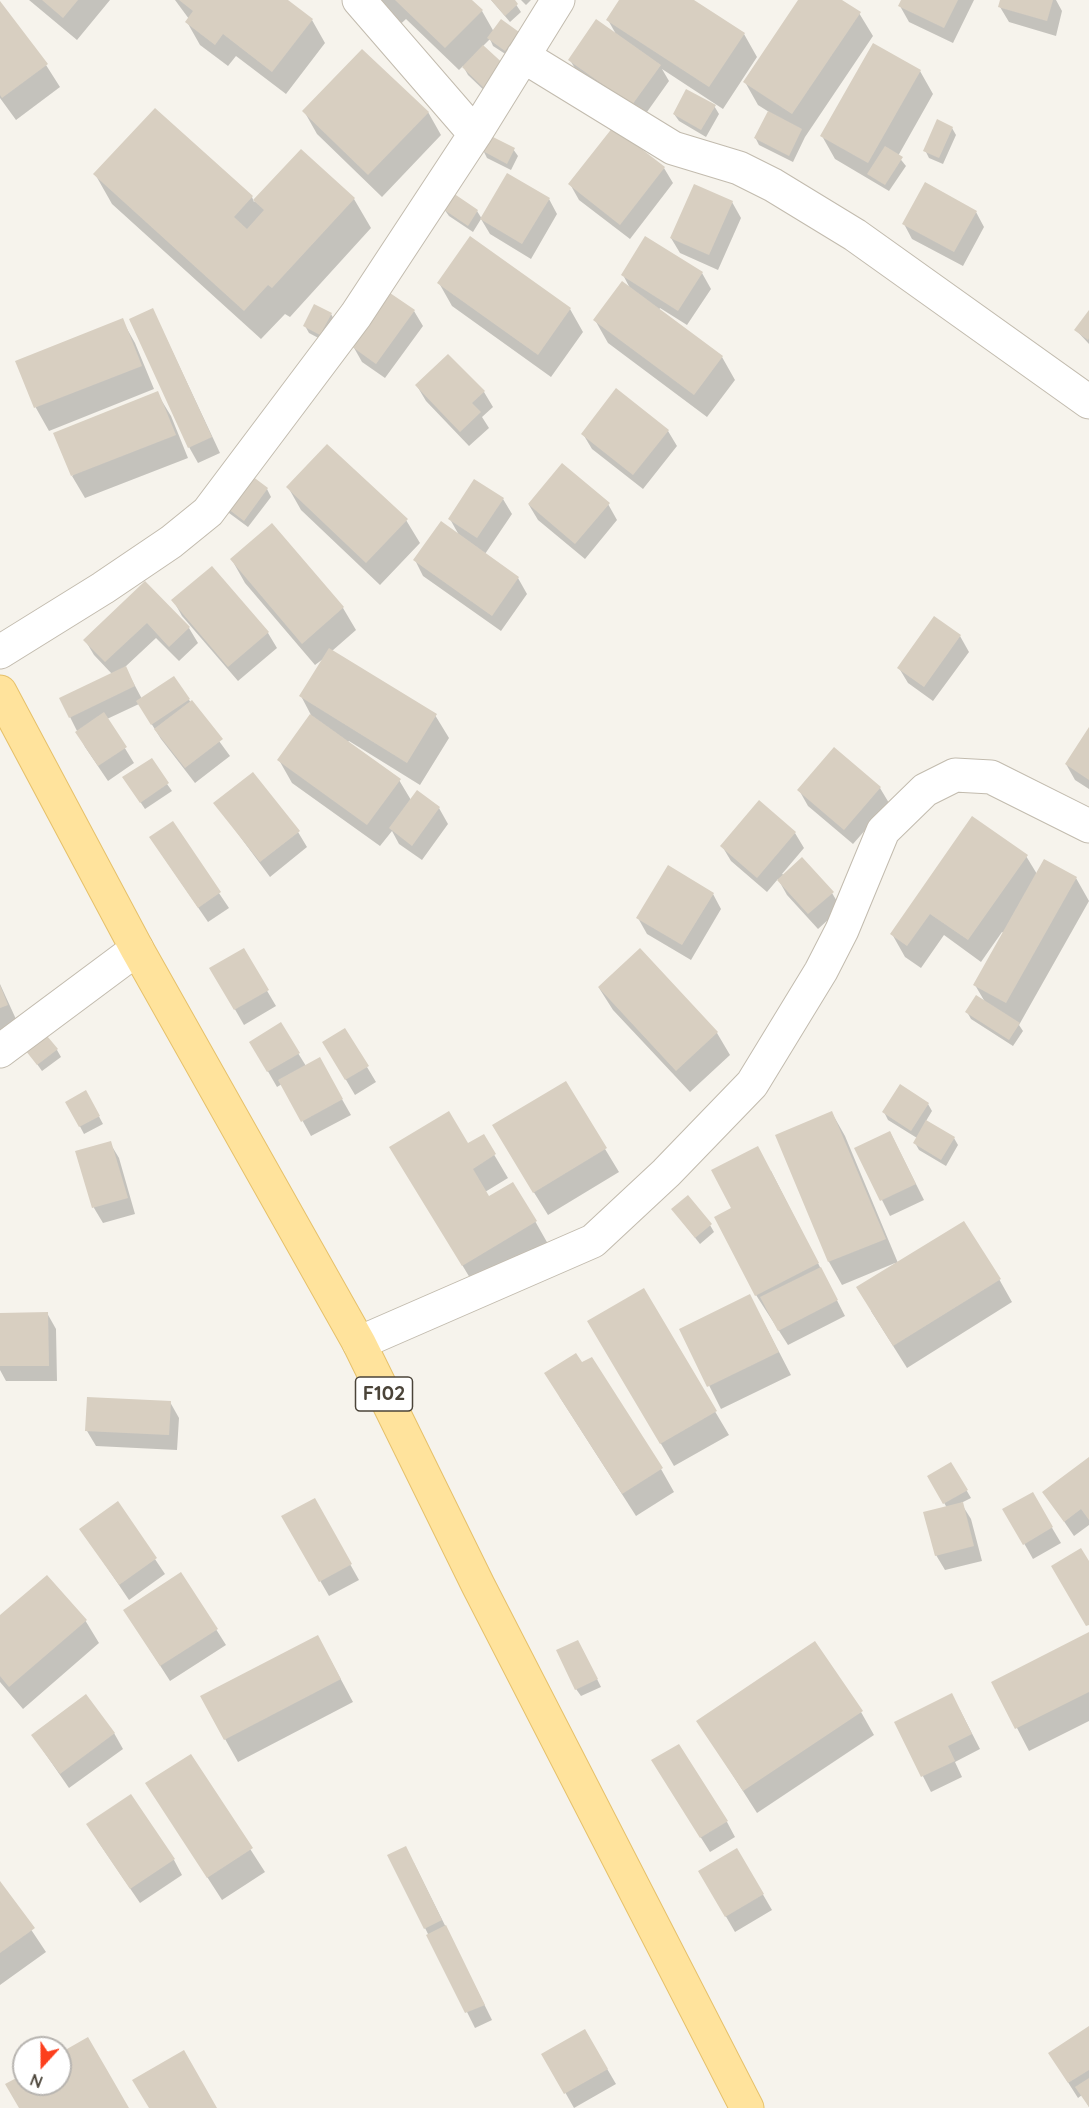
<!DOCTYPE html>
<html>
<head>
<meta charset="utf-8">
<style>
  body { margin:0 }
  #map { position:relative; width:1089px; height:2108px; overflow:hidden; background:#f6f3ec; font-family:Quicksand,sans-serif }
  canvas { display:block }
  .north { position:absolute; left:12px; top:2036px; width:60px; height:60px; box-sizing:border-box; background:#fff; border:2px solid #b7b4b0; border-radius:50%; rotate:201deg; font-size:16px; font-weight:700; line-height:24px; text-align:center; color:#4b4439 }
  .north::after { content:''; display:block; margin:auto; width:21px; height:27px; background:#fc3f1d; clip-path:polygon(50% 0,100% 100%,50% 72%,0 100%) }
</style>
</head>
<body>
<div id="map">
<canvas width="1089" height="2108"></canvas>
<div class="north">N</div>
</div>
<script>
const context = document.querySelector('canvas').getContext('2d');
context.lineJoin = 'round';
function paint(path, color) { context.fillStyle = color; context.fill(path, 'evenodd'); }
function strokePath(path, color, width, dash) { context.strokeStyle = color; context.lineWidth = width; context.lineCap = dash ? 'butt' : 'round'; context.setLineDash(dash || []); context.stroke(path); }
function drawText(font, color, halo, rows, align = 'center') {
  context.font = font + ' Quicksand,sans-serif'; context.lineWidth = 4.5; context.setLineDash([]); context.textBaseline = 'middle'; context.strokeStyle = halo; context.fillStyle = color; for (const [text, x, y, turn = 0] of rows) {
    context.save(); context.translate(x, y); context.rotate((+turn || 0) * Math.PI / 180); context.textAlign = isNaN(turn) ? turn : align; if (halo) context.strokeText(text, 0, 0); context.fillText(text, 0, 0); context.restore();
  }
}
paint(new Path2D(`
  M29,0H110L77,40Z
  M175,0H286L312,20L325,43L286,94L236,56L228,66L200,45L187,22L189,19Z
  M363,0H470L482,11L494,32L518,33L522,40L510,57L493,46L490,39L483,46L491,97L468,75L463,66L459,70L406,19L392,32Z
  M491,0H513L521,12L510,22Z
  M521,0H531L526,5Z
  M621,0H692L744,34L757,57L723,109L662,69L669,81L642,119L579,75L570,60L617,36L608,20Z
  M800,0H839L859,13L873,36L805,137L793,162L759,145L755,137L769,112L758,105L745,82Z
  M903,0H974L953,43L909,22L900,6Z
  M1002,0H1056L1062,11L1056,36L1009,22L1000,7Z
  M0,4L46,65L60,87L16,120L0,98Z
  M920,71L933,94L898,156L906,166L889,191L835,159L822,136Z
  M713,104L719,114L706,137L679,121L674,114Z
  M304,111L428,112L441,135L382,197L317,134Z
  M952,128L956,135L943,164L929,158L925,150Z
  M513,149L518,156L511,170L487,158L483,150Z
  M301,151L354,199L371,228L290,317L285,314L261,339L112,204L95,174L252,197L254,202Z
  M664,168L673,183L630,239L579,200L570,184Z
  M549,199L557,214L531,259L490,234L481,219L473,232L449,216L444,209L477,211L482,219Z
  M732,202L741,218L718,270L680,253L671,238Z
  M976,212L984,227L963,266L912,239L904,224Z
  M471,238L570,309L583,332L551,377L452,306L439,283Z
  M702,273L711,289L687,325L660,308L659,310L722,357L735,380L707,417L608,343L595,320L631,290L623,275Z
  M153,310L220,453L198,463L189,447Z
  M414,311L423,326L385,378L362,362L353,346Z
  M1089,313V344L1076,330Z
  M331,314L335,321L324,341L309,333L305,326Z
  M122,320L135,343L154,389L49,431L36,408L17,362Z
  M448,356L484,392L493,407L482,417L489,428L469,446L426,401L417,386Z
  M157,393L171,416L188,458L85,498L72,476Z
  M668,431L677,446L643,489L592,449L583,434Z
  M248,475L267,489L271,497L248,527L229,513L225,505Z
  M288,487L406,520L420,543L380,585L301,510Z
  M503,499L512,514L485,554L518,578L527,594L501,631L423,576L415,560L460,537L450,519Z
  M608,504L617,520L585,559L538,520L529,505Z
  M232,560L343,608L356,630L332,651L435,715L449,738L420,785L349,741L347,743L399,780L411,800L417,792L439,808L448,824L422,860L399,844L392,831L380,846L292,783L279,760L311,715L301,696L323,659L315,665L245,583Z
  M212,568L268,633L277,648L238,681L182,616L173,600Z
  M145,583L189,628L198,643L179,661L156,638L125,667L142,699L173,678L230,756L195,783L161,739L139,704L107,719L134,763L108,781L85,747L61,699L112,674L94,655L85,640Z
  M960,636L969,652L933,701L908,683L899,668Z
  M1089,730V789L1075,780L1066,764Z
  M167,784L172,791L145,809L129,785Z
  M880,788L889,803L853,844L808,806L799,790Z
  M215,803L298,832L307,847L270,877Z
  M172,823L229,908L208,922L160,852Z
  M795,833L804,848L782,874L832,893L841,908L818,929L787,895L778,879L767,892L731,861L722,846Z
  M1026,856L1037,874L1076,878L1089,901L1019,1025L1023,1031L1013,1046L971,1019L967,1012L985,1002L975,985L1004,933L1002,932L981,962L944,935L921,968L905,957L892,934Z
  M713,894L721,909L691,960L647,934L638,918Z
  M243,950L276,1006L244,1025L211,968Z
  M0,984L20,1028L0,1036Z
  M599,988L717,1033L730,1055L690,1092L613,1010Z
  M280,1024L306,1066L319,1059L351,1115L311,1136L282,1084L277,1087L251,1042Z
  M24,1046L57,1050L61,1057L42,1071Z
  M333,1058L367,1067L376,1082L355,1095Z
  M565,1083L619,1172L548,1215L507,1149Z
  M86,1092L103,1124L84,1134L67,1102Z
  M928,1104L932,1111L926,1121L954,1138L958,1145L946,1166L919,1150L915,1143L917,1138L888,1120L884,1112Z
  M832,1113L845,1136L898,1263L999,1279L1012,1302L907,1368L871,1311L895,1263L842,1285L829,1262L777,1136Z
  M890,1132L924,1200L890,1216L856,1148Z
  M483,1136L508,1178L485,1192L489,1198L535,1221L548,1244L476,1288L405,1170L468,1145Z
  M110,1143L119,1158L135,1214L103,1223L94,1208L77,1152Z
  M771,1171L845,1316L788,1345L756,1295L733,1209Z
  M673,1210L710,1225L714,1232L700,1244Z
  M643,1290L729,1435L674,1466L589,1321Z
  M750,1296L791,1375L721,1409L681,1330Z
  M47,1313L56,1329L57,1381H6L0,1370V1314Z
  M559,1396L661,1469L674,1492L636,1516Z
  M170,1402L179,1418L177,1450L96,1446L87,1431Z
  M1089,1459V1525L1074,1536L1044,1492Z
  M951,1464L971,1498L961,1503L971,1519L982,1561L945,1570L936,1555L947,1508L929,1476Z
  M1032,1494L1061,1543L1033,1559L1005,1510Z
  M314,1500L359,1580L329,1596L283,1517Z
  M118,1504L165,1574L129,1600L81,1529Z
  M181,1574L226,1645L170,1681L134,1625Z
  M0,1617L85,1620L99,1643L23,1709L0,1682Z
  M1089,1634V1721L1029,1751L993,1682Z
  M582,1649L601,1687L581,1696L576,1689Z
  M330,1659L353,1702L238,1762L225,1739Z
  M960,1710L980,1749L955,1762L962,1777L931,1792L896,1723Z
  M861,1712L874,1735L757,1813L698,1721Z
  M114,1733L123,1749L69,1788L33,1736Z
  M190,1756L265,1872L222,1900L147,1784Z
  M662,1776L727,1822L735,1837L710,1852Z
  M97,1840L174,1860L182,1875L140,1903Z
  M737,1850L772,1910L735,1932L700,1872Z
  M389,1856L414,1863L492,2020L475,2028Z
  M0,1883L46,1952L0,1985Z
  M1089,2028V2107L1082,2095L1078,2098L1050,2054Z
  M585,2031L616,2084L574,2108L544,2055Z`), '#0003');
paint(new Path2D(`
  M42,0H78L63,18Z
  M179,0H288L313,19L272,72L223,34L215,45L185,22L193,11Z
  M395,0H472L483,10L445,48Z
  M491,0H515L518,4L505,16Z
  M619,0H694L745,33L709,87L606,20Z
  M798,0H842L861,12L792,114L743,82Z
  M901,0H958L944,28L898,6Z
  M1000,0H1053L1047,21L998,7Z
  M0,1L48,64L2,98L0,95Z
  M501,19L519,32L505,51L487,38Z
  M596,19L661,65L632,105L568,60Z
  M873,43L921,70L868,163L820,136Z
  M483,45L508,68L486,90L462,67Z
  M362,49L429,112L368,175L302,111Z
  M686,89L716,105L701,130L673,114Z
  M155,108L253,196L234,217L247,229L264,210L253,200L301,149L355,198L272,288L268,285L244,311L93,174Z
  M768,111L802,129L789,156L754,138Z
  M937,119L953,127L939,158L923,151Z
  M613,127L665,167L620,225L568,184Z
  M489,135L515,148L507,164L481,150Z
  M885,146L903,157L885,185L867,174Z
  M507,173L550,198L522,244L480,219Z
  M925,182L977,211L954,252L902,224Z
  M694,184L733,201L709,255L670,238Z
  M453,193L478,210L468,226L443,209Z
  M470,236L571,308L538,355L437,283Z
  M645,236L703,272L678,311L621,275Z
  M622,281L723,356L694,395L593,320Z
  M390,293L415,310L376,364L351,346Z
  M314,304L332,313L320,335L303,326Z
  M153,308L212,437L188,448L129,319Z
  M1089,310V338L1088,340L1074,330Z
  M123,318L142,366L34,408L15,361Z
  M448,354L485,391L472,403L481,412L460,432L415,385Z
  M616,388L669,430L633,475L581,434Z
  M158,391L176,435L71,476L53,433Z
  M327,444L408,519L366,563L286,487Z
  M562,463L610,503L575,544L528,504Z
  M248,473L268,488L244,521L223,505Z
  M474,479L504,498L477,538L448,519Z
  M441,521L519,577L492,616L413,560Z
  M272,523L344,607L302,644L230,559Z
  M212,566L269,632L228,667L171,600Z
  M145,581L190,627L169,647L147,623L105,662L83,640Z
  M934,616L961,635L924,687L897,668Z
  M329,648L437,714L407,763L299,696Z
  M126,666L135,686L69,718L59,698Z
  M174,676L190,699L151,725L136,701Z
  M192,700L223,739L185,768L154,729Z
  M104,712L127,747L98,766L75,732Z
  M310,714L401,779L367,825L277,760Z
  M1089,727V780L1065,764Z
  M834,747L881,787L844,830L797,790Z
  M152,758L169,783L140,803L122,777Z
  M253,772L300,831L260,862L213,803Z
  M417,790L440,807L412,846L389,828Z
  M759,800L796,832L757,878L720,846Z
  M972,816L1028,855L968,940L930,914L907,946L890,934Z
  M173,821L221,892L198,908L149,837Z
  M802,857L834,892L808,914L777,880Z
  M1044,859L1077,877L1006,1003L973,985Z
  M668,865L714,893L682,945L636,918Z
  M244,948L269,990L234,1010L209,968Z
  M640,948L718,1032L676,1071L598,987Z
  M0,985L8,1005L0,1008Z
  M976,995L1020,1023L1009,1040L965,1012Z
  M281,1022L300,1053L267,1072L249,1042Z
  M345,1028L369,1066L345,1080L322,1042Z
  M42,1030L58,1049L37,1065L22,1046Z
  M320,1057L343,1099L301,1122L278,1080Z
  M566,1081L607,1148L533,1193L492,1125Z
  M900,1084L929,1103L911,1131L882,1112Z
  M86,1090L100,1116L79,1127L65,1102Z
  M449,1111L468,1143L484,1134L496,1154L473,1169L489,1196L513,1182L537,1221L462,1266L389,1147Z
  M832,1111L886,1239L828,1262L775,1135Z
  M926,1120L955,1137L941,1160L913,1143Z
  M890,1131L916,1184L880,1201L854,1148Z
  M111,1141L128,1198L92,1208L75,1151Z
  M758,1146L819,1263L755,1296L714,1217L731,1208L711,1170Z
  M688,1195L712,1224L695,1238L671,1209Z
  M964,1221L1001,1279L893,1346L856,1287Z
  M821,1267L838,1300L778,1331L760,1297Z
  M644,1288L717,1411L660,1444L587,1321Z
  M750,1294L779,1352L707,1387L679,1329Z
  M48,1312L49,1366H0V1313Z
  M576,1353L582,1362L592,1357L663,1468L622,1494L544,1373Z
  M87,1397L171,1401L169,1435L85,1431Z
  M1089,1457V1520L1081,1509L1064,1522L1042,1492Z
  M951,1462L968,1490L943,1504L927,1476Z
  M1033,1492L1053,1527L1023,1545L1002,1509Z
  M315,1498L352,1564L319,1582L281,1516Z
  M118,1501L157,1558L119,1585L79,1529Z
  M963,1502L974,1546L935,1556L923,1512Z
  M1081,1548L1089,1561V1625L1086,1626L1051,1566Z
  M181,1572L218,1629L160,1666L123,1610Z
  M47,1575L87,1620L9,1687L0,1676V1615Z
  M1089,1632V1692L1015,1729L991,1682Z
  M318,1635L341,1679L224,1740L200,1696Z
  M578,1640L598,1679L575,1690L556,1650Z
  M815,1641L863,1711L743,1791L696,1721Z
  M952,1693L972,1734L948,1746L955,1761L921,1777L894,1722Z
  M86,1694L115,1733L60,1774L31,1735Z
  M679,1744L728,1821L700,1838L651,1760Z
  M191,1754L253,1848L207,1878L145,1783Z
  M131,1794L175,1859L130,1889L86,1824Z
  M406,1846L442,1920L424,1929L387,1855Z
  M737,1848L764,1894L725,1917L698,1871Z
  M0,1881L35,1928L0,1953Z
  M446,1925L485,2005L465,2013L426,1935Z
  M1089,2026V2070L1068,2083L1048,2053Z
  M585,2029L608,2069L564,2094L541,2054Z
  M88,2037L129,2108H19L5,2084L24,2074V2084H60V2053Z
  M184,2050L217,2108H149L132,2080Z
  M1089,2078V2107L1075,2087Z`), '#d8cfc1');
const minor = new Path2D(`
  M359,0L475,134
  M523,56L673,148L739,168L773,185L855,235L1089,402
  M0,652L103,588L171,542L208,512L356,315L475,134L558,0
  M0,1051L137,949
  M359,1343L593,1241L666,1173L752,1084L821,971L842,930L883,831L925,790L955,775L991,777L1089,826`);
const major = new Path2D(`
  M0,692L137,949L359,1343L478,1585L747,2108`);
strokePath(minor, '#c2bbae', 35);
strokePath(major, '#e6c16a', 35);
strokePath(minor, '#fff', 33);
strokePath(major, '#ffe39c', 33);
for (const [x, y, w] of [
  [384,1394,57]
]) { const box = new Path2D(); box.roundRect(x - w / 2, y - 17, w, 34, 4.5); context.fillStyle = '#fff'; context.fill(box); strokePath(box, '#4b4439', 1.5); }
drawText('bold 20px', '#4b4439', null, [
  ["F102",384,1394]
]);
</script>
</body>
</html>
